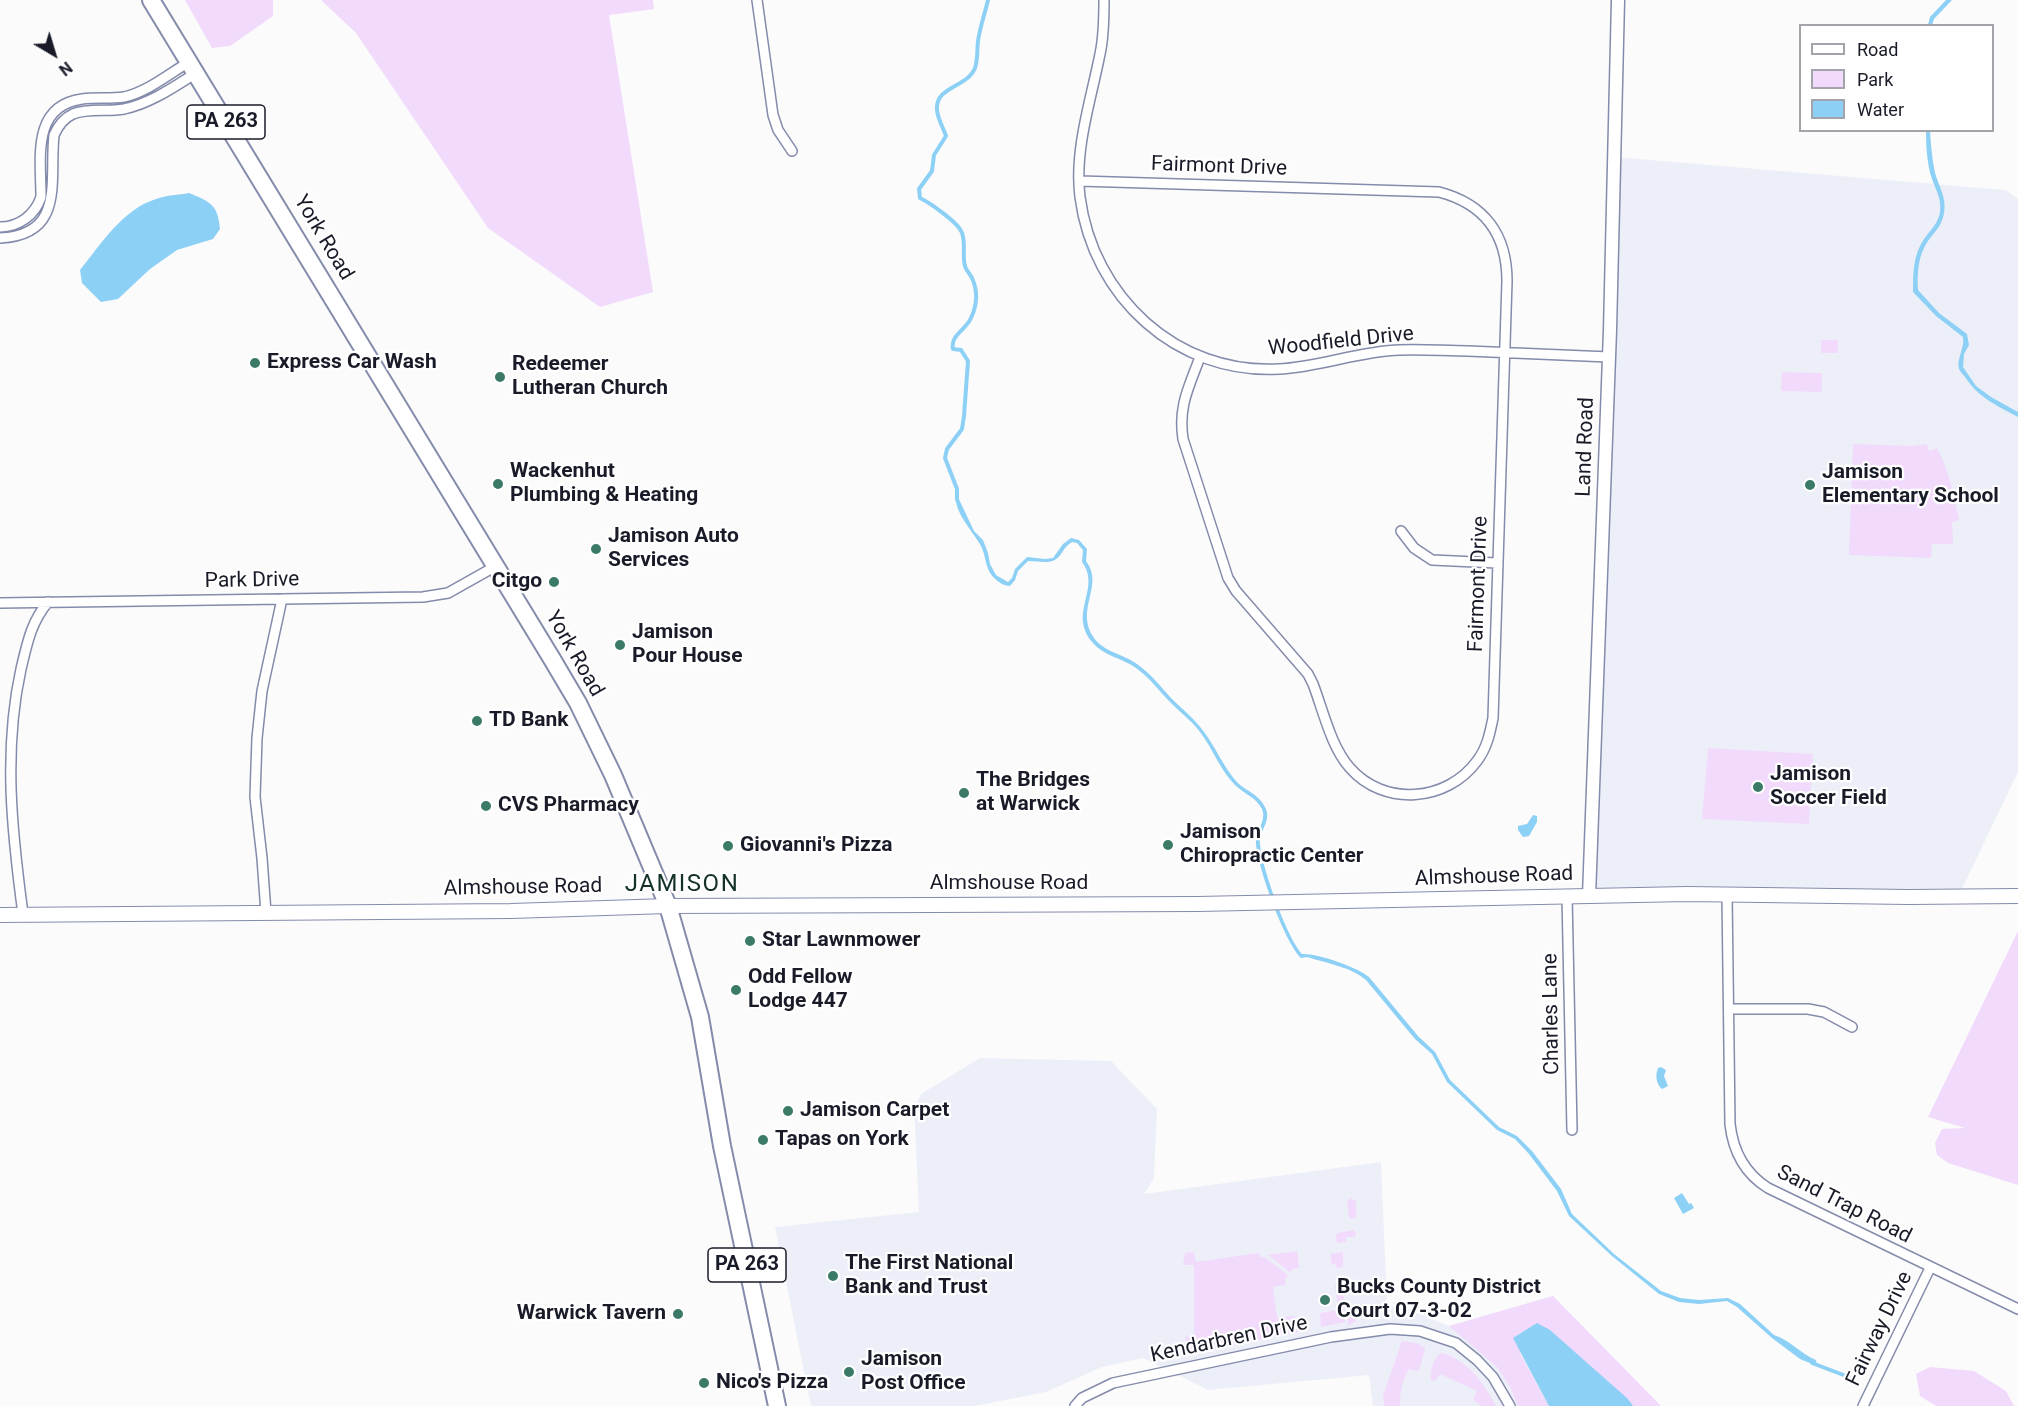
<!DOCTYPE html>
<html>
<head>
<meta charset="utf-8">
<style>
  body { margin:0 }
  #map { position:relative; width:2018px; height:1406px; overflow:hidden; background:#fbfbfb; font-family:Roboto,sans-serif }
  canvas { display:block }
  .legend { position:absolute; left:1799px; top:24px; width:195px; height:108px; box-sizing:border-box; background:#fff; border:2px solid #a3a4a9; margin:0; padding:8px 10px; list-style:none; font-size:18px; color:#191c28 }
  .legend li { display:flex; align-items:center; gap:12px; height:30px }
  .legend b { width:30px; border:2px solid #a3a4a9 }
  .north { position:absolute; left:24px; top:24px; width:60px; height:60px; -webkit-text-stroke:4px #fff; paint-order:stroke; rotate:142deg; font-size:16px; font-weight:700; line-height:24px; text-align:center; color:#191c28 }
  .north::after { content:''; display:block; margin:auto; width:21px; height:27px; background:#191c28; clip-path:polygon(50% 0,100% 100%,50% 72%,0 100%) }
</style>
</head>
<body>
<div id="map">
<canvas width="2018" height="1406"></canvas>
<ul class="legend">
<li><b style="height:8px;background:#fff"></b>Road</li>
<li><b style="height:16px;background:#f2dafc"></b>Park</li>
<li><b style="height:16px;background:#8dd0f6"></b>Water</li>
</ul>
<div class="north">N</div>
</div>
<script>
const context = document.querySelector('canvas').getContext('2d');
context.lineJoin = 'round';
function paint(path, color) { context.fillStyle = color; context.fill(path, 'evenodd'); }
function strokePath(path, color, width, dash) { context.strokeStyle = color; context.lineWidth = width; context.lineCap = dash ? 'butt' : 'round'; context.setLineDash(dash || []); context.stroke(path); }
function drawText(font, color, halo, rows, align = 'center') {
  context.font = font + ' Roboto,sans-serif'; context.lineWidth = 4.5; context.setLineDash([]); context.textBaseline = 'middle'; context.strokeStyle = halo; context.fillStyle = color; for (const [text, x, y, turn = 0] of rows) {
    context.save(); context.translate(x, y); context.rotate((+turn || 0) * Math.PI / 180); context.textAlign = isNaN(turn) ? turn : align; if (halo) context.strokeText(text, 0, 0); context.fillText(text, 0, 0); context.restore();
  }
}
paint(new Path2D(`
  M1614,157L2006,190L2018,199V772L1958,897L1589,896Z
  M980,1058L1111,1061L1157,1109L1154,1178L1144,1194L1381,1162L1387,1307L1401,1306L1449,1326L1553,1296L1661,1406H1373L1369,1375L1208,1390L1143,1358L1102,1367L1046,1392L974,1406H811L775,1227L919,1212L914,1109L921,1094Z`), '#edeff8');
paint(new Path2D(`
  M185,0H273V16L230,46L212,48Z
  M321,0H653L654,9L609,15L653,292L600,307L488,228L356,33Z
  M1821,340H1838V353H1821Z
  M1782,372L1822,373V392L1781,391Z
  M1853,444L1913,446L1927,444L1929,451L1937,448C1949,470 1954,496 1959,520L1952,522L1953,544H1932L1931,558L1849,555Z
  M1708,748L1813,754L1809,824L1702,819Z
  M2018,931V1185L1948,1163L1937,1155L1935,1143L1942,1129L1965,1128L1928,1117Z
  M1351,1198L1356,1201V1217L1352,1219L1349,1217L1347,1201Z
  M1353,1230L1356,1233L1355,1237H1346V1242L1337,1243L1336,1235L1338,1233Z
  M1297,1251L1299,1268L1293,1269L1290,1272L1268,1255Z
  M1192,1252L1194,1253L1196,1262L1259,1253L1260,1257H1264L1288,1275L1285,1279L1286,1285L1273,1287L1277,1318L1295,1316L1300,1324L1301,1331L1194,1353L1187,1352L1185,1337L1194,1336V1265H1183L1185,1253Z
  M1343,1252V1267L1336,1268V1264L1332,1265L1330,1254Z
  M1343,1283L1345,1322L1321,1327L1320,1313L1338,1310L1335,1285Z
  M1553,1296L1661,1406H1633L1627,1399L1519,1352L1549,1406H1518L1510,1387L1497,1367L1449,1326Z
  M1347,1304H1355L1357,1306L1356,1321L1348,1326Z
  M1402,1341L1417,1343L1425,1348V1350L1419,1370L1416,1371L1409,1369C1402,1381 1400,1392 1400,1406H1384L1383,1396Z
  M1440,1353C1466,1357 1484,1384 1496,1406H1481L1473,1400L1477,1391L1440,1374L1436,1380L1432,1381C1428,1373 1434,1359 1440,1353Z
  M1930,1367L1974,1371L2006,1391L2014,1406H1936L1920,1396L1916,1374Z`), '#f2dafc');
paint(new Path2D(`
  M1946,0H1952L1934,19L1932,25H1928L1930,17Z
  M1926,131H1930C1931,145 1932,159 1935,173C1939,187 1947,198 1944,213C1942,226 1935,231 1928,241C1918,255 1917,273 1918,290L1939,313L1967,334L1969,345L1964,354L1963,367L1976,386L1991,397L2018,412V417C1996,405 1979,398 1965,377C1963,374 1960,372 1959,369C1956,359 1965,348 1963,337L1936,316L1913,292C1913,274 1913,255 1924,239C1930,230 1938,224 1940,212C1942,198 1935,189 1931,176C1927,162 1926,146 1926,131Z
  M189,193C211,202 218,205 220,229L213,239L177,250L150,269L118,299L101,302L82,283L80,270C101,244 123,209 156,199C166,195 179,195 189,193Z
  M957,495L974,531L983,540L988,553L990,564L996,575L1008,582L1012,578L1015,569L1027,557L1045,559L1053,558L1063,544L1071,538L1079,540L1087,549L1086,561C1105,586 1074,609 1094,638C1104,652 1123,654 1137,664C1151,674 1161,687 1172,699C1183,710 1195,719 1204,732C1216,748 1223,766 1236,781C1246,792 1259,793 1266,809C1271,821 1259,831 1260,844C1261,865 1287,938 1302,954C1317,953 1357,967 1369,977L1418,1036L1435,1052L1450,1080L1499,1127L1517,1136L1532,1151L1561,1189L1572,1214L1614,1254L1661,1291L1680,1298L1699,1300L1728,1298L1740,1304L1774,1335C1790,1340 1801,1354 1816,1360L1817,1366L1800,1359L1772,1338L1737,1307L1727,1301L1699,1304L1679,1302L1659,1294L1612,1256L1569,1216L1557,1191L1529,1154L1515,1139L1497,1130L1447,1082L1432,1054L1415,1039L1366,980C1351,967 1326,963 1307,957L1301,958C1284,941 1258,868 1256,844C1255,832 1267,821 1262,809C1256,797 1244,794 1235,785C1220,770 1213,749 1200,732C1192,721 1181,713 1171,703C1159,691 1150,678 1136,668C1122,658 1104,656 1093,643C1067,613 1102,589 1082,562L1083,550L1077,543L1072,542C1066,546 1065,548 1061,554C1053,566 1041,561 1028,561L1018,571L1015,580L1010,586C1004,586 998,582 993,577C985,568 986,556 981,546C975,534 951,509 957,495Z
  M1533,815L1537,816V822L1529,836L1523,837L1518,830V826L1527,824Z
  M1661,1067L1666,1070L1664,1076L1668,1086L1662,1089C1656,1084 1655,1075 1658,1068Z
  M1682,1193L1689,1204L1691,1203L1694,1208L1683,1214L1674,1198Z
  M1537,1323L1550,1330L1628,1399L1633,1406H1549L1513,1338Z`), '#8dd0f6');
strokePath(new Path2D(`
  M957,500V489L945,458L947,449L962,429L964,416L968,361L961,350L953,349C950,335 966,330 971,318C977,305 978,291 972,278C970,274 966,270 965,266C962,256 966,243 962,233C959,223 930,203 920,198L919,189L932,171L934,155L946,136C943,127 938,120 937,110C935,86 967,88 975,68C978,59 977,50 978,41C980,27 985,13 988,0
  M1812,1363L1854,1379`), '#8dd0f6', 4);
const minor = new Path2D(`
  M757,0L773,115L778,130L792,151
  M1104,0C1104,18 1104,36 1100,54C1091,100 1074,150 1080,197C1093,297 1177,375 1279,369C1320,367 1359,351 1400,350C1423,349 1446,351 1468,351C1515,353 1562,355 1609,357
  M1080,181L1439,192C1485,204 1507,235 1507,281L1493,718C1490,733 1487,748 1477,761C1447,802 1384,807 1350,768C1331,747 1323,710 1313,684L1308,674L1236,591L1228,578L1183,439C1178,406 1189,387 1200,357
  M0,227C19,227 35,215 41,197C41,159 31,106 82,99C96,97 110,99 124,97C147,92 169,74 189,62
  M0,238C66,235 49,180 54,135C58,126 64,118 73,114C88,108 108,112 124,109C151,103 174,87 196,73
  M1401,531L1414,548L1432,560L1497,563
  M0,603L423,597L448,593L496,566
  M1727,895L1730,1124C1733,1151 1744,1173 1768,1188L2018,1309
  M1567,896L1572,1130
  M266,913L262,858L255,797L257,738L262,691L282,599
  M23,914C12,832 3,751 21,669C27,644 31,622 48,602
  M1729,1009H1808L1824,1012L1852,1027
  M1075,1406L1082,1398L1113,1383L1331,1337L1390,1329L1420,1331L1456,1343L1477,1360L1493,1377L1510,1406
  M1863,1406L1930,1268`);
const tertiary = new Path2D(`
  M1589,896L1610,330L1618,0`);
const secondary = new Path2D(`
  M0,915L511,911L668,906L1197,904L1687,894L1909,897L2018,896`);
const trunk = new Path2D(`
  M151,0L552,659L578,703L613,775L668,906L700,1017L722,1146L777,1406`);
strokePath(minor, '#848bab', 12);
strokePath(tertiary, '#848bab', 15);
strokePath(secondary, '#848bab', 16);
strokePath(trunk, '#848bab', 20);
strokePath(minor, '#fff', 9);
strokePath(tertiary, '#fff', 12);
strokePath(secondary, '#fff', 14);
strokePath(trunk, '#fff', 16);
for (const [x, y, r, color] of [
  [255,363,6,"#3c7a68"],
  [500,377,6,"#3c7a68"],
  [498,484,6,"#3c7a68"],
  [1810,485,6,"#3c7a68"],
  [596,549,6,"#3c7a68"],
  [554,582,6,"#3c7a68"],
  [620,645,6,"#3c7a68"],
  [477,721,6,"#3c7a68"],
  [1758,787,6,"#3c7a68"],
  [964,793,6,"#3c7a68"],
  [486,806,6,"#3c7a68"],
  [1168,845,6,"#3c7a68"],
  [728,846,6,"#3c7a68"],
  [750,941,6,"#3c7a68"],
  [736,990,6,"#3c7a68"],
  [788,1111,6,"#3c7a68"],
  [763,1140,6,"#3c7a68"],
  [833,1276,6,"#3c7a68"],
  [1325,1300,6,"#3c7a68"],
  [678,1314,6,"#3c7a68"],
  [849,1372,6,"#3c7a68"],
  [704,1383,6,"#3c7a68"]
]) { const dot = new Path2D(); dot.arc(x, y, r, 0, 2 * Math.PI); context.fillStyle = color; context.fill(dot); strokePath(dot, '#fff', 2); }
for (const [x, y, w] of [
  [226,122,78],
  [747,1265,78]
]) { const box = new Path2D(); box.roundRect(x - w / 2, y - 17, w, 34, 4.5); context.fillStyle = '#fff'; context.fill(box); strokePath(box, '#191c28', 1.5); }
drawText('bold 20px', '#191c28', null, [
  ["PA 263",226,122],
  ["PA 263",747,1265]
]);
drawText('21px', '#191c28', '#fff', [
  ["Fairmont Drive",1219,167,2],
  ["York Road",323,238,59],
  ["Woodfield Drive",1341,342,-6],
  ["Land Road",1586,447,-88],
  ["Park Drive",252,581,-1],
  ["Fairmont Drive",1479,584,-88],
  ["York Road",574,654,60],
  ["Almshouse Road",1494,877,-2],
  ["Almshouse Road",1009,884],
  ["Almshouse Road",523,888,-1],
  ["Charles Lane",1552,1014,-91],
  ["Sand Trap Road",1844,1205,27],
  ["Fairway Drive",1880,1329,-64],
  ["Kendarbren Drive",1229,1340,-12]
]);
drawText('bold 21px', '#191c28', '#fff', [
  ["Express Car Wash",267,363],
  ["Redeemer",512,365],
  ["Lutheran Church",512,389],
  ["Wackenhut",510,472],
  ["Plumbing & Heating",510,496],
  ["Jamison",1822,473],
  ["Elementary School",1822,497],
  ["Jamison Auto",608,537],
  ["Services",608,561],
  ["Citgo",542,582,"right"],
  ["Jamison",632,633],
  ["Pour House",632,657],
  ["TD Bank",489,721],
  ["Jamison",1770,775],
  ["Soccer Field",1770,799],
  ["The Bridges",976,781],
  ["at Warwick",976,805],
  ["CVS Pharmacy",498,806],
  ["Jamison",1180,833],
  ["Chiropractic Center",1180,857],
  ["Giovanni's Pizza",740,846],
  ["Star Lawnmower",762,941],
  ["Odd Fellow",748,978],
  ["Lodge 447",748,1002],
  ["Jamison Carpet",800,1111],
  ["Tapas on York",775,1140],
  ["The First National",845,1264],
  ["Bank and Trust",845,1288],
  ["Bucks County District",1337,1288],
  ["Court 07-3-02",1337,1312],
  ["Warwick Tavern",666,1314,"right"],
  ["Jamison",861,1360],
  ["Post Office",861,1384],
  ["Nico's Pizza",716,1383]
], 'left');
context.letterSpacing = '1.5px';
drawText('24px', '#143229', '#fff', [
  ["JAMISON",682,885]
]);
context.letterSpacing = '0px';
</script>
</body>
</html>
